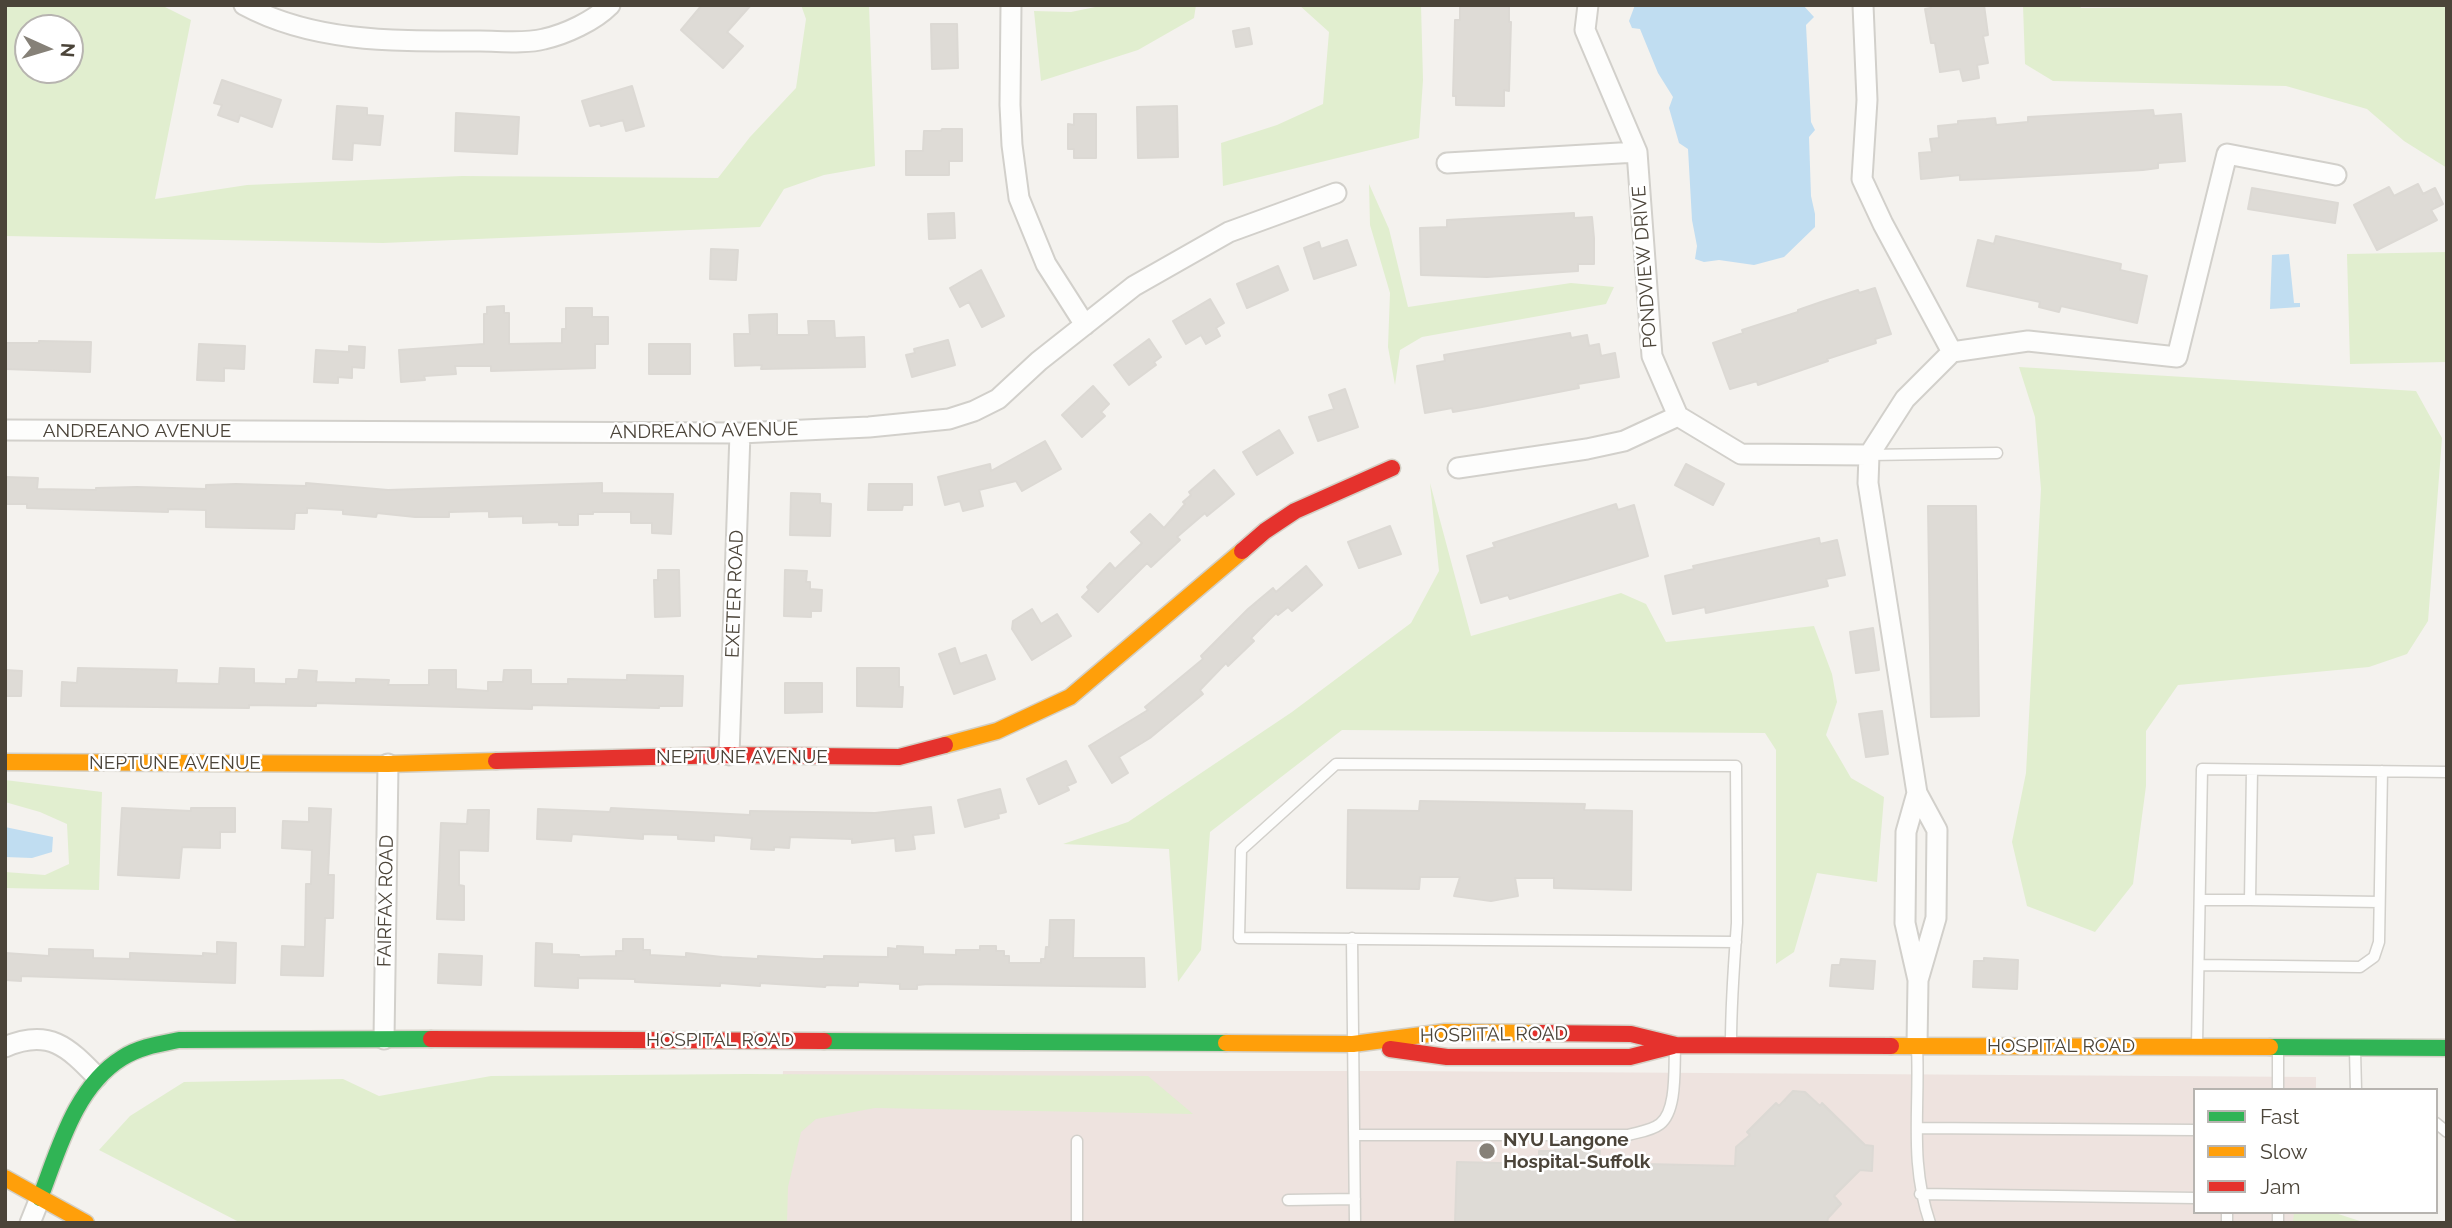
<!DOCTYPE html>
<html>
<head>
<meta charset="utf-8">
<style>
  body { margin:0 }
  #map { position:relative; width:2452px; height:1228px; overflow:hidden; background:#f4f2ee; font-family:Raleway,sans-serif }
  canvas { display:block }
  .frame { position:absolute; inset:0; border:7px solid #4b4439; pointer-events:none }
  .legend { position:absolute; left:2193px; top:1088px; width:245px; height:126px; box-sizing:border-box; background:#fff; border:2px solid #b7b4b0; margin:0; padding:9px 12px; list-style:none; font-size:21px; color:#4b4439 }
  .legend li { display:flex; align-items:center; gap:14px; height:35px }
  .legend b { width:35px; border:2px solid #b7b4b0 }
  .north { position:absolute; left:14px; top:14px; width:70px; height:70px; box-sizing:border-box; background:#fff; border:2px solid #b7b4b0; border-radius:50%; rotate:94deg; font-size:19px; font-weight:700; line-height:28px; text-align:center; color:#4b4439 }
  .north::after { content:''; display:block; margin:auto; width:24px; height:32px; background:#868178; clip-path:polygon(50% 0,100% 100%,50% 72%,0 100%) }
</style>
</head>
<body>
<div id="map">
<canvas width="2452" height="1228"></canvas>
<div class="frame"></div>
<ul class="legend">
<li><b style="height:9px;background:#30b455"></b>Fast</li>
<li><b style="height:9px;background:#ff9f0a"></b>Slow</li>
<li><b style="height:9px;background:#e5322d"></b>Jam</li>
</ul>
<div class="north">N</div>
</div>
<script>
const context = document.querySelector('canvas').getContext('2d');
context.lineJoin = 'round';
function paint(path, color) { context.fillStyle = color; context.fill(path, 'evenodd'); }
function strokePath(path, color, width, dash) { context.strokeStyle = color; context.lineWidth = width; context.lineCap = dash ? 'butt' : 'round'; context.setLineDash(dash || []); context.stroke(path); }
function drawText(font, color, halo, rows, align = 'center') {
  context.font = font + ' Raleway,sans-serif'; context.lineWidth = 5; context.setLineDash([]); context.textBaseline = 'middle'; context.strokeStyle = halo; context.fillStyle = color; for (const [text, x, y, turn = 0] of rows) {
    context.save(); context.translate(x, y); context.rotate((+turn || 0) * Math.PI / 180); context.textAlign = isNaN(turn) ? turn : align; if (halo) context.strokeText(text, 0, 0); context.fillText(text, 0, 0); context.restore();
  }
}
paint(new Path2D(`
  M783,1071H1403L2316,1077V1090H2195V1212H2315V1223H775Z`), '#eee3df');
paint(new Path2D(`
  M5,5H161L191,20L155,199L247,185L462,176L718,178L750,137L796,88L806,19L801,5H869L875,166L824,175L784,189L760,227L383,243L5,236ZM28,28H70V70H28Z
  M1105,5H1196L1194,18L1138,50L1041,81L1034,11L1071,12Z
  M1299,5H1421L1423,80L1419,138L1223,186L1221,143L1277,125L1323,104L1329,32Z
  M2023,5H2079L2081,8L2447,5V168L2404,141L2367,109L2286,86L2053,81L2025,64Z
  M1369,184L1389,229L1408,307L1571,283L1614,287L1606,304L1422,337L1400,350L1395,385L1388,347L1390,293L1370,225Z
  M2447,252V362L2350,364L2347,254Z
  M2019,367L2416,391L2442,438L2428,621L2407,654L2369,667L2178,685L2146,731V786L2133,884L2095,932L2027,906L2012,842L2026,773L2041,489L2035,417Z
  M1430,483L1471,636L1621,593L1646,604L1666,642L1814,626L1832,674L1837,702L1826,735L1851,778L1884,797L1877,882L1817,873L1794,952L1776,964V750L1765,733L1342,730L1210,832L1201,950L1178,982L1169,849L1063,844L1128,822L1292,712L1411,623L1439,571Z
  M5,780L102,792L99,890L5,888V872L45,875L69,864L67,824L40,812L5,802Z
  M746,1074L1148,1076L1193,1114L875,1108L816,1119L801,1132L788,1187L787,1223H241L99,1150L130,1116L184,1082L343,1079L379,1096L491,1076Z
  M2294,1212H2332L2366,1223H2293Z`), '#e1eecf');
paint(new Path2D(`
  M1635,5H1803L1814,17L1806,25L1811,122L1815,130L1809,137L1811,196L1815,214V227L1784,257L1754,265L1719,260L1704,262L1695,259L1697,246L1692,220L1688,149L1679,143L1669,108L1673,97L1658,73L1640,29L1632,28L1629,21Z
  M2289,254L2294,303H2300V307L2270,309L2272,255Z
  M5,827L53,837L52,852L32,858L5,857Z`), '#c0ddf1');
const building = new Path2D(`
  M702,5H751L727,32L743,46L723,68L681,30Z
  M1460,5H1509V22H1511L1509,91L1504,90V106L1456,105V96H1453L1455,20H1460Z
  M1930,5H1984L1988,35L1983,36L1988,63L1977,65L1979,78L1963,81L1960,69L1940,72L1935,43H1931L1925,9L1931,8Z
  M931,24H957L958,68L932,69Z
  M1249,28L1252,44L1236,47L1233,31Z
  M222,80L281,100L272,127L240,115L238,122L218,115L222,105L214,103Z
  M632,86L644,126L626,131L623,120L601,126L600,123L590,126L582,101Z
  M337,106L367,108V115L383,116L380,145L353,143L352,160L333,159Z
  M1177,106L1178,157L1138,158L1137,107Z
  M2153,110L2154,116L2181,114L2185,161L2158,163V168L2143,170L1985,179L1960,180V175L1921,179L1919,153L1932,152L1930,139L1939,138L1938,126L1958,124V121L1986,119L1995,118L1996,125L2028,122V117Z
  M456,113L519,117L517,154L455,151Z
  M1074,114H1096V158H1074V149H1068V124L1074,125Z
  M942,129H962V161H949V175H906V151H923L924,131H941Z
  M2418,184L2423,194L2435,188L2443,204L2431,210L2437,220L2377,250L2354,205L2389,187L2394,196Z
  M2252,188L2338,203L2335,223L2248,209Z
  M954,213L955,238L929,239L928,214Z
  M1574,213V218L1592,217L1594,238V264H1578V271L1487,277L1421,275L1420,228L1447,227V220Z
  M1996,236L2121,264L2120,270L2147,276L2137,323L2061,306L2059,312L2039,307L2040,302L1967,286L1978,240L1994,244Z
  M1347,240L1356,265L1314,279L1304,248L1319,242L1321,249Z
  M711,249L738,250L736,280L710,279Z
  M1278,266L1288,290L1247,308L1237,284Z
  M981,270L1004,316L982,327L969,302L960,307L950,288Z
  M1875,288L1891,334L1875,339L1876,343L1827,359L1828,361L1758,385L1757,381L1730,389L1713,343L1743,333L1742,330L1798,312V310L1824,301L1858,290L1859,293Z
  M1210,299L1224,323L1216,328L1220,336L1206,344L1201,335L1186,344L1173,321Z
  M504,306V313H509V344L562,343V329H566V308H592V317H608V344H595V368L491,371V366H455L456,374L424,376L425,380L401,382L399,350L484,344V314H487V307Z
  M777,314V335H809L808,321H834L835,338L864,337L865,367L761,369L762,365L735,366L734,334H750L749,315Z
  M1570,333L1571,338L1587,335L1589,346L1599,344L1601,356L1615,353L1619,377L1578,384L1579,388L1482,407L1453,412L1452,408L1425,413L1417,366L1445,361L1444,355Z
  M1149,339L1161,357L1154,362L1156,365L1129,385L1114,365Z
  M948,340L955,365L912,377L906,355L915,353L914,349Z
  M39,341L91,342L90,372L5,369V343H39Z
  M199,344L245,346L244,369L224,368V381L197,380Z
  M649,344H690V374H649Z
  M349,346L365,347L364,368L352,367V378L338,377V383L314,382L316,350L349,352Z
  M1093,386L1109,404L1101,412L1105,416L1082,437L1062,415Z
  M1345,389L1358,427L1318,441L1309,417L1334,409L1329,395Z
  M1279,430L1293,453L1257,475L1243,452Z
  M1045,441L1061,469L1022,491L1016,481L979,490L983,506L963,511L960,501L945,505L938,477L990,464L991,471Z
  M1686,464L1724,484L1713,505L1675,485Z
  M1214,470L1234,494L1207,516L1205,513L1177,537L1180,540L1151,567L1147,563L1098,612L1082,597L1089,590L1087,587L1110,563L1115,569L1142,543L1131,532L1150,514L1164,528L1185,504L1183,502L1191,495L1189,492Z
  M5,477L38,478L37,489L96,490V488L137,487L206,489V485L236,484L306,486V483L388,490L602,483V493L673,494L671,534L652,533V523H631V512H593V514H578V525H559V522L523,523V516L489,517V511L449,512V517H415L377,513L376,517L343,514V510L307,508V513H295L294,529L206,527V510L168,509V512L27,508V504H5Z
  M869,484H912V505H903L902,510H868Z
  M791,493L820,494V503L831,504L830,536L790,535Z
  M1616,504L1618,510L1634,505L1648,556L1510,599L1508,595L1481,603L1467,556L1495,547L1493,543Z
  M1928,506H1976L1979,716L1931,717Z
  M1390,526L1401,554L1359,568L1348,542Z
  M1819,538L1820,544L1837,540L1845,575L1826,579L1828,586L1706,613L1705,607L1673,614L1665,576L1694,569L1693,566Z
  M1306,566L1322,585L1292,611L1288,607L1278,615L1276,613L1251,638L1254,641L1228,666L1226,663L1200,690L1203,694L1150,738L1119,757L1128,773L1112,783L1089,746L1148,710L1145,707L1203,659L1201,656L1248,609L1273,588L1276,592Z
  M658,570H679L680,616L655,617L654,580H658Z
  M785,570L807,571L806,582H810V589L822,590L821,611H811V617L784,616Z
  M1032,609L1041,624L1057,614L1071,636L1032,660L1012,629L1013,621Z
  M1873,628L1879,670L1856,673L1850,632Z
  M955,648L960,664L986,655L995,679L954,694L939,654Z
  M78,668L177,670L176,683L219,684L220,668L254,669V683L286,684V679H298L299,670L317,671L316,682L356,683V679L389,680L388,685H429V670H456V689L488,691V682H503L504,670H531V684H568V679L627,680V675L683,676L682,706H659V708L532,705V709L316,703V706L249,705V708L61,706L62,682L77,683Z
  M857,668H899V687H903L902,707L857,706Z
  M5,670L22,671L21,696H5Z
  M785,683H822V712L785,713Z
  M1882,711L1888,754L1866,757L1859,714Z
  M1066,761L1076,782L1067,786L1069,790L1039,804L1027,779Z
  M1000,789L1006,812L998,814L999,818L965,827L958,800Z
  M1420,801L1585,804L1584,810L1632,811L1631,890L1554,888V878H1515L1518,896L1491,901L1454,896L1460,877H1420L1419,889L1347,888L1348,810L1419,811Z
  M931,807L934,833L913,835L915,849L896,851L895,838L852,843V839L790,837L789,848L774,847V850L751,849L752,838L714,835V841L678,839V835L643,834V839L572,834L571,841L537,839L538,809L610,812L611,808L750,815V811L875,813Z
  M122,808L191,811V808H235V832H220V848L182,847L179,878L118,875Z
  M309,808L331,809L328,875H334L333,918H325L323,976L281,975L282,946L305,947L306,884H311L312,850L282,848L283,821L309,822Z
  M468,810H489L488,851L459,850V885L464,886V920L437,919L441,823L467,824Z
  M1050,920H1074L1073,958H1144L1145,987L928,984L917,985V989H900V984L858,982V986L826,985L825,987L760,983V986L720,983V986L635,982V979L578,978V988L535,986L536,943L552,944V954L579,955V957L616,956V951H623V939H643V950H650V955L686,957V953L722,957L758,959V956L815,959H824V956L888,957V948L897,949V946L923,947V954L956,955V950H980V946H996V951H1004V956H1009V963H1041V959H1045L1046,947H1049Z
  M217,942L236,943L235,983L21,976V981L5,980V953L49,956V949L93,950V958L130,959V953L203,956V953L217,954Z
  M439,954L482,956L481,985L438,983Z
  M1984,958L2018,960L2017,989L1973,987L1974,961H1984Z
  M1841,959L1875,961L1873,989L1830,986L1832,965H1840Z
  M1793,1091L1805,1092L1820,1106L1822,1103L1865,1145L1873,1146L1872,1171L1860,1170L1834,1196L1841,1204L1828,1218L1827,1223H1455L1457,1162L1539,1164V1151H1555V1145L1584,1146L1583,1151H1600L1599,1163L1735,1166L1736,1147L1750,1135L1747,1132L1776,1103L1779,1106Z`);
paint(building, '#dedbd6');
strokePath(building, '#dcd9d4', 2);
const lane = new Path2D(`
  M1869,455L1997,453
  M2200,900H2250L2252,770
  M2250,900L2379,902
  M1352,938L1355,1223
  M2200,965L2360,967L2374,957L2379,942L2382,771
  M1731,1042C1731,1002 1734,963 1737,923L1736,766L1336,764L1241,850L1239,938L1736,942
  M2197,1045L2202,769L2447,772
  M1917,1047C1920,1110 1909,1161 1930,1223
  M2278,1051V1090
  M2355,1051L2356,1090
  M2436,1123L2447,1132
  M1917,1128L2195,1130
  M1354,1135H1628C1638,1132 1651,1131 1660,1124C1677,1111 1674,1069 1675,1049
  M1920,1194L2195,1198
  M1288,1200L1355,1199
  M1077,1223V1141
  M2227,1223V1212
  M2278,1223V1212`);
const street = new Path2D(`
  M244,5C316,44 401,41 480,41C500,41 525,44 544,39C566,34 594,21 610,5
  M1011,5L1010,105L1012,145L1019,198L1046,264L1085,325
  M1588,5L1585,30L1637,152L1652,356L1678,416L1741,454L1869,455
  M1863,5L1867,100L1862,179L1883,224L1952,352
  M1447,163L1637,152
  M5,430L740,433L869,427L949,419L974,411L998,399L1039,361L1134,286L1229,232L1336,193
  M1458,468L1587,449L1624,441L1678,416
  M729,755L740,433
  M1917,793L1906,832L1905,923L1918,980L1917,1046
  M1918,980L1936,918L1937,830L1917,793L1868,483L1869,455L1905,399L1952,352L2028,341L2177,357L2227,154L2336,175
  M384,1039L388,764
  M5,1047C49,1028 68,1047 97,1077
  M30,1223L40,1198`);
const fast = new Path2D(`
  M824,1041L1226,1043
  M2270,1047L2447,1048
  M40,1198C59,1149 75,1087 122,1058C139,1047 159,1044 179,1040L431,1039`);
const slow = new Path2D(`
  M945,745L997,731L1070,697L1242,551
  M5,762L388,764L496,761
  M1226,1043L1353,1044L1445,1032L1539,1033
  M1891,1046L2270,1047
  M5,1178L86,1223`);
const jam = new Path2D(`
  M1242,551L1265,531L1295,511L1392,468
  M496,761L729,755L899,757L945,745
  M1539,1033L1631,1034L1676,1045L1891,1046
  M431,1039L824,1041
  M1390,1049L1447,1057H1630L1673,1046`);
strokePath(lane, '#d2d0cb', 13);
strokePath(street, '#d2d0cb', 23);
strokePath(fast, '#d3cfc5', 19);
strokePath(slow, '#d3cfc5', 19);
strokePath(jam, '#d3cfc5', 19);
strokePath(lane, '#fdfdfc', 10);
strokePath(street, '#fdfdfc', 19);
strokePath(fast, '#30b455', 16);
strokePath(slow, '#ff9f0a', 16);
strokePath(jam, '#e5322d', 16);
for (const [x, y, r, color] of [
  [1487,1151,9,"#868178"]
]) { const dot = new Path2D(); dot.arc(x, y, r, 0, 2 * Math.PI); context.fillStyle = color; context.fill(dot); strokePath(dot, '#fff', 2.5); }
drawText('19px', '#4b4439', '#fff', [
  ["PONDVIEW DRIVE",1645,267,-94],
  ["ANDREANO AVENUE",137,431],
  ["ANDREANO AVENUE",704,431,-1],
  ["EXETER ROAD",735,594,-88],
  ["NEPTUNE AVENUE",742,757],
  ["NEPTUNE AVENUE",175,763],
  ["FAIRFAX ROAD",386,901,-89],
  ["HOSPITAL ROAD",1494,1035,-1],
  ["HOSPITAL ROAD",720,1040],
  ["HOSPITAL ROAD",2061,1046]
]);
drawText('bold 19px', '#4b4439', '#fff', [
  ["NYU Langone",1503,1140],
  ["Hospital-Suffolk",1503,1162]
], 'left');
</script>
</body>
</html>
